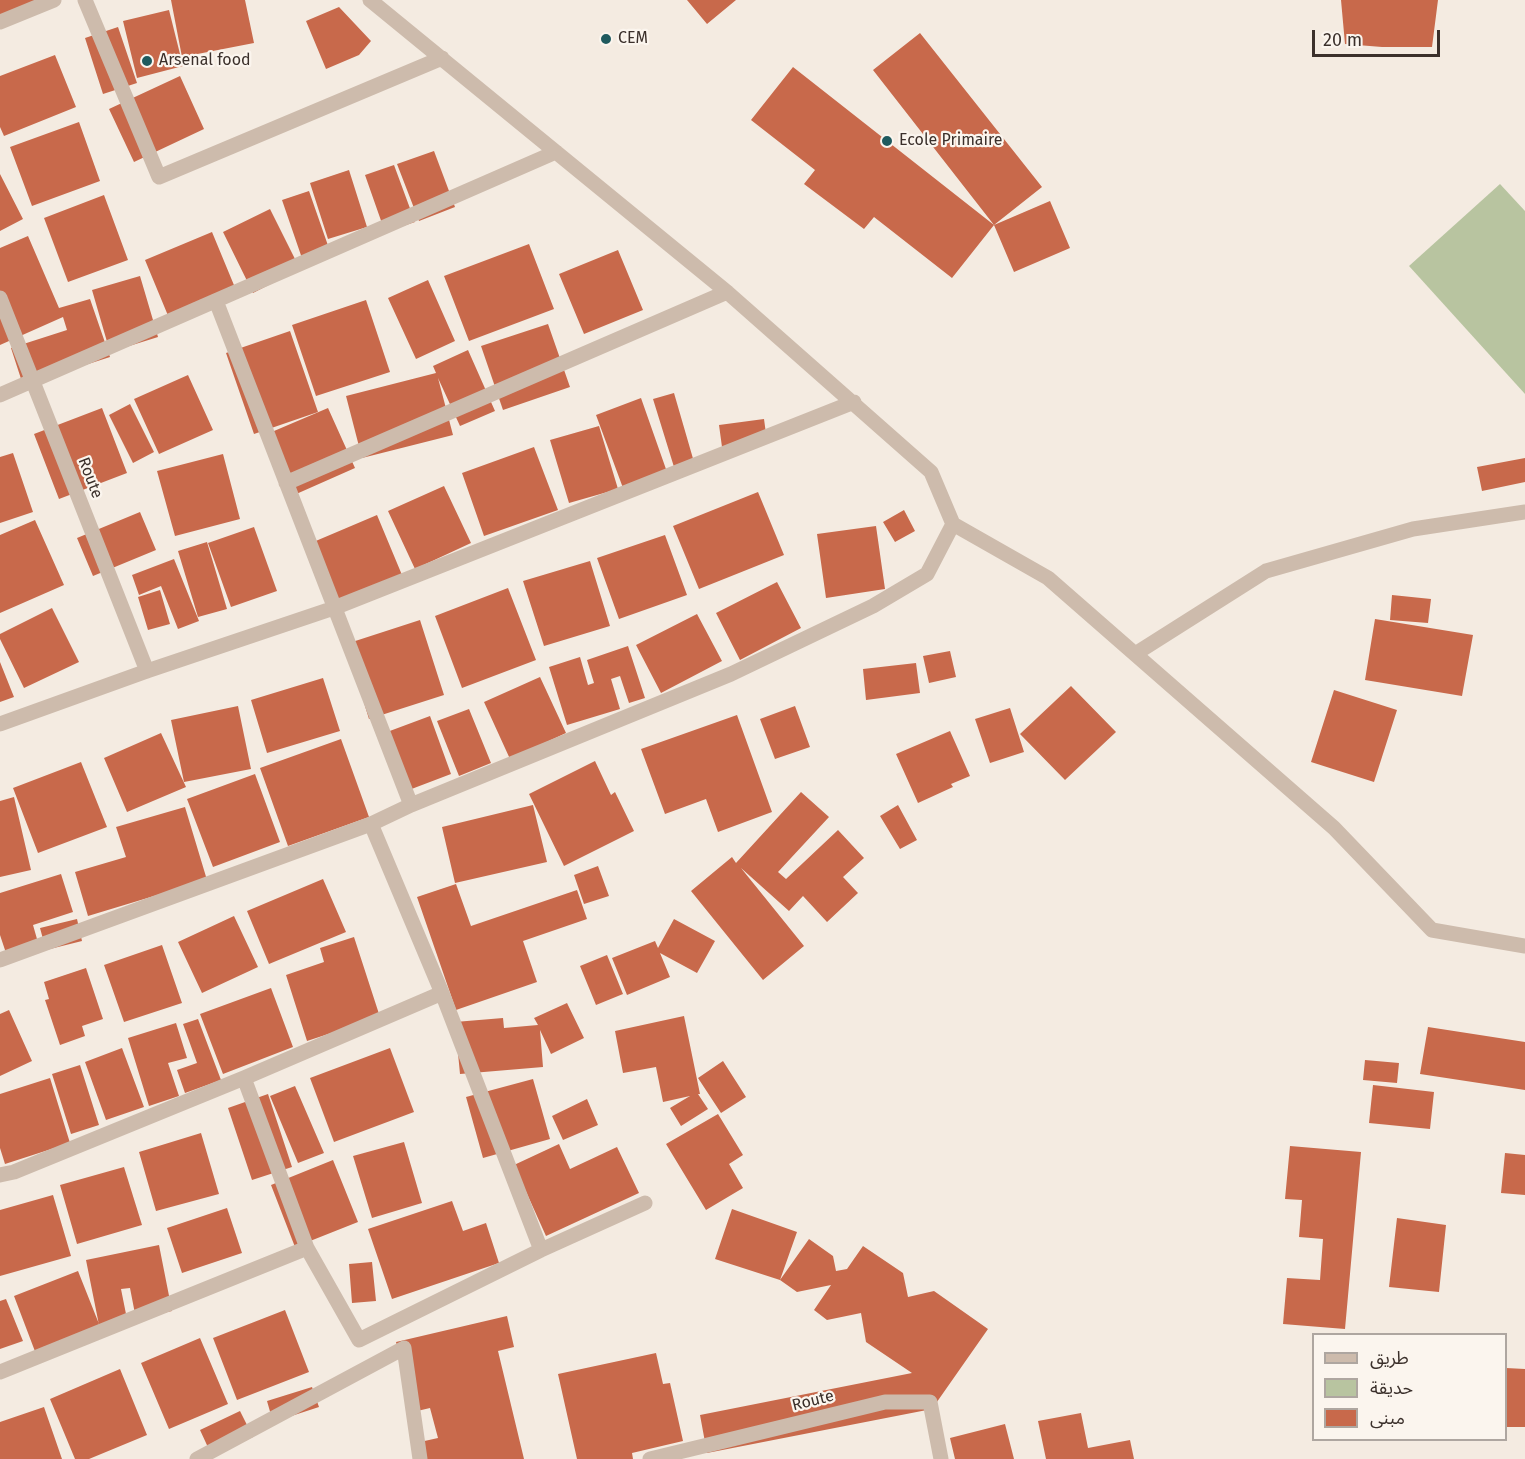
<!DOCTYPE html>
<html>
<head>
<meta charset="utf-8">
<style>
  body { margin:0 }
  #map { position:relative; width:1525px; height:1459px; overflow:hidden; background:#f4ebe1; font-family:"Fira Sans","Noto Sans Arabic",sans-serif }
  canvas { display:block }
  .legend { position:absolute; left:1312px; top:1333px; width:195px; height:108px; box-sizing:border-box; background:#fbf5ee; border:2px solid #aea6a0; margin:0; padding:8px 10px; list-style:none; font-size:18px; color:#3b302b }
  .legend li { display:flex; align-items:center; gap:12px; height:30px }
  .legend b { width:30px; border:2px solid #aea6a0 }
  .scale { position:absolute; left:1312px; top:30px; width:128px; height:27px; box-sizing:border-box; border:3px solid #3b302b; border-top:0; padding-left:8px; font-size:18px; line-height:21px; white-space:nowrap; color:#3b302b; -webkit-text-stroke:4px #fbf5ee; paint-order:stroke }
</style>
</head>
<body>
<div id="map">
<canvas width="1525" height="1459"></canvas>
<ul class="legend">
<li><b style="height:8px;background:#cdbbac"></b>طريق</li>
<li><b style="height:16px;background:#b8c4a0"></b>حديقة</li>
<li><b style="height:16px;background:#c8694b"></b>مبنى</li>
</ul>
<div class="scale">20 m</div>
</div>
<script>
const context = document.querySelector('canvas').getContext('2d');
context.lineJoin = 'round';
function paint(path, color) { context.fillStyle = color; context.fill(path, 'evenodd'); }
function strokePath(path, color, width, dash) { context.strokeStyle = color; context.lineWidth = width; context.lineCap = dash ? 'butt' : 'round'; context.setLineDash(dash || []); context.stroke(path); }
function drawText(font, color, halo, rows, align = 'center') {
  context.font = font + ' "Fira Sans",sans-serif'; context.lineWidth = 4.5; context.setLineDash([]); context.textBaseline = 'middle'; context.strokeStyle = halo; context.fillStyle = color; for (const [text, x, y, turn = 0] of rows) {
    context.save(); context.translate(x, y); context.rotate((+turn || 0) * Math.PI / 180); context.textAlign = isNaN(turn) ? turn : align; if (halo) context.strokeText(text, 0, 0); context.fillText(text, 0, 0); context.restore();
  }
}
paint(new Path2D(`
  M1500,184L1525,211V394L1409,266Z`), '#b8c4a0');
paint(new Path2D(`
  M0,0H56L0,19Z
  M171,0H245L254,43L182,57Z
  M687,0H736L707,24Z
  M1341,0H1438L1432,47H1382L1345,44Z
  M339,7L371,41L359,55L326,69L306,21Z
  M169,10L183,66L137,78L123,21Z
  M118,27L137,83L103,94L85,38Z
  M920,33L1042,187L994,225L873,70Z
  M55,55L76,107L4,136L0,127V76Z
  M793,67L994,225L952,278L874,217L864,229L804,184L815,170L751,120Z
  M180,76L204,129L134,162L109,109Z
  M79,122L100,181L32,206L10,147Z
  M434,151L455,207L419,221L397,164Z
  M394,165L415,222L385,232L365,175Z
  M349,170L367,227L328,239L310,183Z
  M0,174L23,219L0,231Z
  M309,191L332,257L305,267L282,200Z
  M104,195L128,260L68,282L44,218Z
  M1050,201L1070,248L1014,272L994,225Z
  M270,209L300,269L253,293L223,232Z
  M212,232L236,290L169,318L145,260Z
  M28,236L59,308L90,299L110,357L23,385L11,348L67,330L63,317L0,345V248Z
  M529,244L554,309L469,341L444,276Z
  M618,250L643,310L584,334L559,274Z
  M140,276L158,337L110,352L92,290Z
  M428,280L455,341L416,359L388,298Z
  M366,300L390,372L316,396L292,325Z
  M548,324L570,387L503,410L481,346Z
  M290,331L318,412L254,434L226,353Z
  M468,350L495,411L460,426L438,378L453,435L362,458L346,396L436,373L433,366Z
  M188,375L213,430L159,454L134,399Z
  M674,393L694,462L674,467L653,399Z
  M641,398L667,472L623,488L596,415Z
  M130,404L154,452L133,463L109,415Z
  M102,408L127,473L59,499L34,434Z
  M328,408L355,468L294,495L267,434Z
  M764,419L767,441L722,447L719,425Z
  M599,426L618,489L569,503L550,440Z
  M534,447L558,510L484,536L462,473Z
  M13,453L33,512L0,523V457Z
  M223,454L240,519L175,536L157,471Z
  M1525,458V482L1482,491L1477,467Z
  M444,486L471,543L415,569L388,511Z
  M758,492L784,555L699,589L673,526Z
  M904,510L915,531L895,542L883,522Z
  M140,512L156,550L93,576L77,538Z
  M377,515L402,575L336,602L311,543Z
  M35,520L64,585L0,613V535Z
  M876,526L885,589L826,598L817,534Z
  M254,527L277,591L231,607L208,543Z
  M665,535L687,595L619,619L597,558Z
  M207,542L227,609L198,617L178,551Z
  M174,559L199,621L178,629L161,586L139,595L132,575Z
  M590,561L610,626L544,646L523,581Z
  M777,582L801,628L740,660L716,613Z
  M508,588L536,660L462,688L435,616Z
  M160,590L170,624L148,630L138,597Z
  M1392,595L1431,599L1428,623L1390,620Z
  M52,608L79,662L24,688L0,639V634Z
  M697,614L722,661L661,693L636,645Z
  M1375,619L1473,635L1462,696L1365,680Z
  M420,620L444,695L369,719L346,644Z
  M628,646L645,698L629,703L620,676L611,679L620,709L567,725L549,667L580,657L588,685L594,683L587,660Z
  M950,651L956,677L929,683L923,656Z
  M0,662L14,697L0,702Z
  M916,663L920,693L866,700L863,669Z
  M540,677L566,733L510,759L484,702Z
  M323,678L340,731L267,753L251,700Z
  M1071,686L1116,732L1065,780L1020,734Z
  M1334,690L1397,710L1374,782L1311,762Z
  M238,706L251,769L184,782L171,720Z
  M795,706L810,747L775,759L760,719Z
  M1010,708L1024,752L990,763L975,719Z
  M469,709L491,763L459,776L437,721Z
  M737,715L772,812L718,832L706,799L665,814L641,749Z
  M430,716L451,774L401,793L379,735Z
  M950,731L970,776L951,784L953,787L918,803L896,754Z
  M161,733L186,787L127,812L104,758Z
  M341,739L369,817L288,846L260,768Z
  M595,761L611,795L615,792L634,831L564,866L529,794Z
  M81,762L107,827L38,853L13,788Z
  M255,774L280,842L213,867L187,799Z
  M801,792L829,817L778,872L786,879L838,830L864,858L843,877L858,893L827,922L803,896L789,911L741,868L804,946L763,980L691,891L732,857L736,863Z
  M14,797L31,870L0,877V801Z
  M533,805L547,862L455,883L442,827Z
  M898,805L917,840L900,849L880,816Z
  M185,807L207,880L88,916L75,872L126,857L116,827Z
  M598,866L609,896L584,904L574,875Z
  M61,874L73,912L33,925L39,946L7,956L0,935V893Z
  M323,879L346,932L269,964L247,911Z
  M456,884L471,926L577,890L587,919L523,941L537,982L456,1010L417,897Z
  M234,916L258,967L202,993L178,942Z
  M77,919L82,941L46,950L40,928Z
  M674,919L715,941L697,973L660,953L670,977L627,995L612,958L655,941L658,948Z
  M354,937L380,1017L307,1041L286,975L324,962L320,948Z
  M162,945L182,1003L124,1022L104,965Z
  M607,955L623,994L596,1005L580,966Z
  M86,968L103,1019L82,1026L85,1036L60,1045L45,1000L49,999L44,982Z
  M271,988L293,1047L223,1074L200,1014Z
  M567,1003L584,1038L551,1054L540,1030L543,1067L460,1074L455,1022L503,1018L504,1028L538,1025L534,1018Z
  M9,1010L32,1061L0,1076V1014Z
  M684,1016L700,1094H698L708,1109L681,1126L670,1108L690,1096L663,1102L656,1067L623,1073L615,1031Z
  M198,1019L221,1080L185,1093L177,1070L197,1063L183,1024Z
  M176,1023L187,1058L168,1063L179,1096L149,1106L128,1038Z
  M1428,1027L1525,1042V1090L1420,1074Z
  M122,1048L144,1107L106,1120L85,1062Z
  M390,1048L414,1112L334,1142L310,1078Z
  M1365,1060L1399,1063L1397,1083L1363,1080Z
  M723,1061L746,1097L721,1113L698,1078Z
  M80,1065L99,1125L71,1134L52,1074Z
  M50,1078L70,1143L5,1164L0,1148V1094Z
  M533,1079L550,1139L483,1158L466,1097Z
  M1373,1085L1434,1092L1430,1129L1369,1123Z
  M295,1086L324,1153L298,1163L270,1096Z
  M268,1094L292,1167L252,1180L228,1108Z
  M587,1099L598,1125L563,1140L552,1116Z
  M718,1114L743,1155L729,1164L743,1188L706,1210L666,1144Z
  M201,1133L219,1194L156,1211L139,1152Z
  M404,1142L422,1203L372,1218L353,1156Z
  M559,1144L570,1169L617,1147L639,1193L546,1236L514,1165Z
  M1290,1146L1361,1152L1345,1329L1283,1324L1287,1278L1320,1280L1323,1239L1299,1237L1302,1200L1285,1199Z
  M1505,1153L1525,1155V1195L1501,1193Z
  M333,1160L358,1222L295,1247L271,1185Z
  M124,1167L142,1225L77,1244L60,1185Z
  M53,1195L71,1256L0,1276V1210Z
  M452,1201L463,1231L486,1223L499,1263L392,1299L368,1229Z
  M227,1208L242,1253L182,1273L167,1228Z
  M732,1209L797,1232L780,1280L809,1239L833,1256L836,1271L847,1269L863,1246L903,1273L908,1297L934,1291L988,1329L932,1409L707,1453L700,1415L912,1373L866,1342L861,1313L827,1320L814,1310L831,1285L797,1292L780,1280L715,1259Z
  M1397,1218L1446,1225L1439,1292L1389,1287Z
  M159,1245L172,1311L136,1319L130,1288L121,1289L127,1319L99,1325L86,1260Z
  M372,1262L376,1301L352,1303L349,1264Z
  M78,1271L101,1329L36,1354L14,1296Z
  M6,1299L23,1341L0,1349V1301Z
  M285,1310L309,1372L237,1400L213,1338Z
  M507,1316L514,1347L498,1351L524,1459H414L411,1444L438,1438L430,1408L413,1412L396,1342Z
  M200,1338L228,1404L169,1429L141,1363Z
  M656,1353L663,1384L670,1383L683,1441L632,1453L633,1459H577L558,1374Z
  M1506,1368L1525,1369V1427H1506Z
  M120,1369L147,1435L89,1459H75L50,1399Z
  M312,1387L319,1407L273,1422L267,1401Z
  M44,1407L62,1459H0V1422Z
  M240,1411L253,1437L212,1456L200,1430Z
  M1081,1413L1088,1448L1130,1440L1134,1459H1046L1038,1421Z
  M1005,1424L1014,1459H955L950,1438Z`), '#c8694b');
strokePath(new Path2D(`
  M85,0L159,177L442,58
  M0,22L54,0
  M0,298L147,671
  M216,301L411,805
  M0,395L556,152
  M286,483L727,292
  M953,524L1048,578L1334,828L1432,930L1525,946
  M1135,654L1266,571L1413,529L1525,512
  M0,724L147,671L334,608L854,402
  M371,824L442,993L541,1250
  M0,960L371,824L411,805L731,674L873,606L927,574L953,524L931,472L727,292L370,0
  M244,1078L307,1248L359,1340L541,1250L645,1203
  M0,1175L14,1172L244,1078L442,993
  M0,1372L307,1248
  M197,1459L404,1348L420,1459
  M650,1459L885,1402H930L941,1459`), '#cdbbac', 15);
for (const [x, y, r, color] of [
  [606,39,6,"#1f5a5e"],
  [147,61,6,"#1f5a5e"],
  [887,141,6,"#1f5a5e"]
]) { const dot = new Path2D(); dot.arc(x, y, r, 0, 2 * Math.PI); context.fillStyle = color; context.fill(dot); strokePath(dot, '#fbf5ee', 2); }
drawText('16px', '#3b302b', '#fbf5ee', [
  ["CEM",618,39],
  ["Arsenal food",159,61],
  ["Ecole Primaire",899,141]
], 'left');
drawText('16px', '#3b302b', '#fbf5ee', [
  ["Route",90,478,69],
  ["Route",813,1401,-14]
]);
</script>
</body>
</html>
